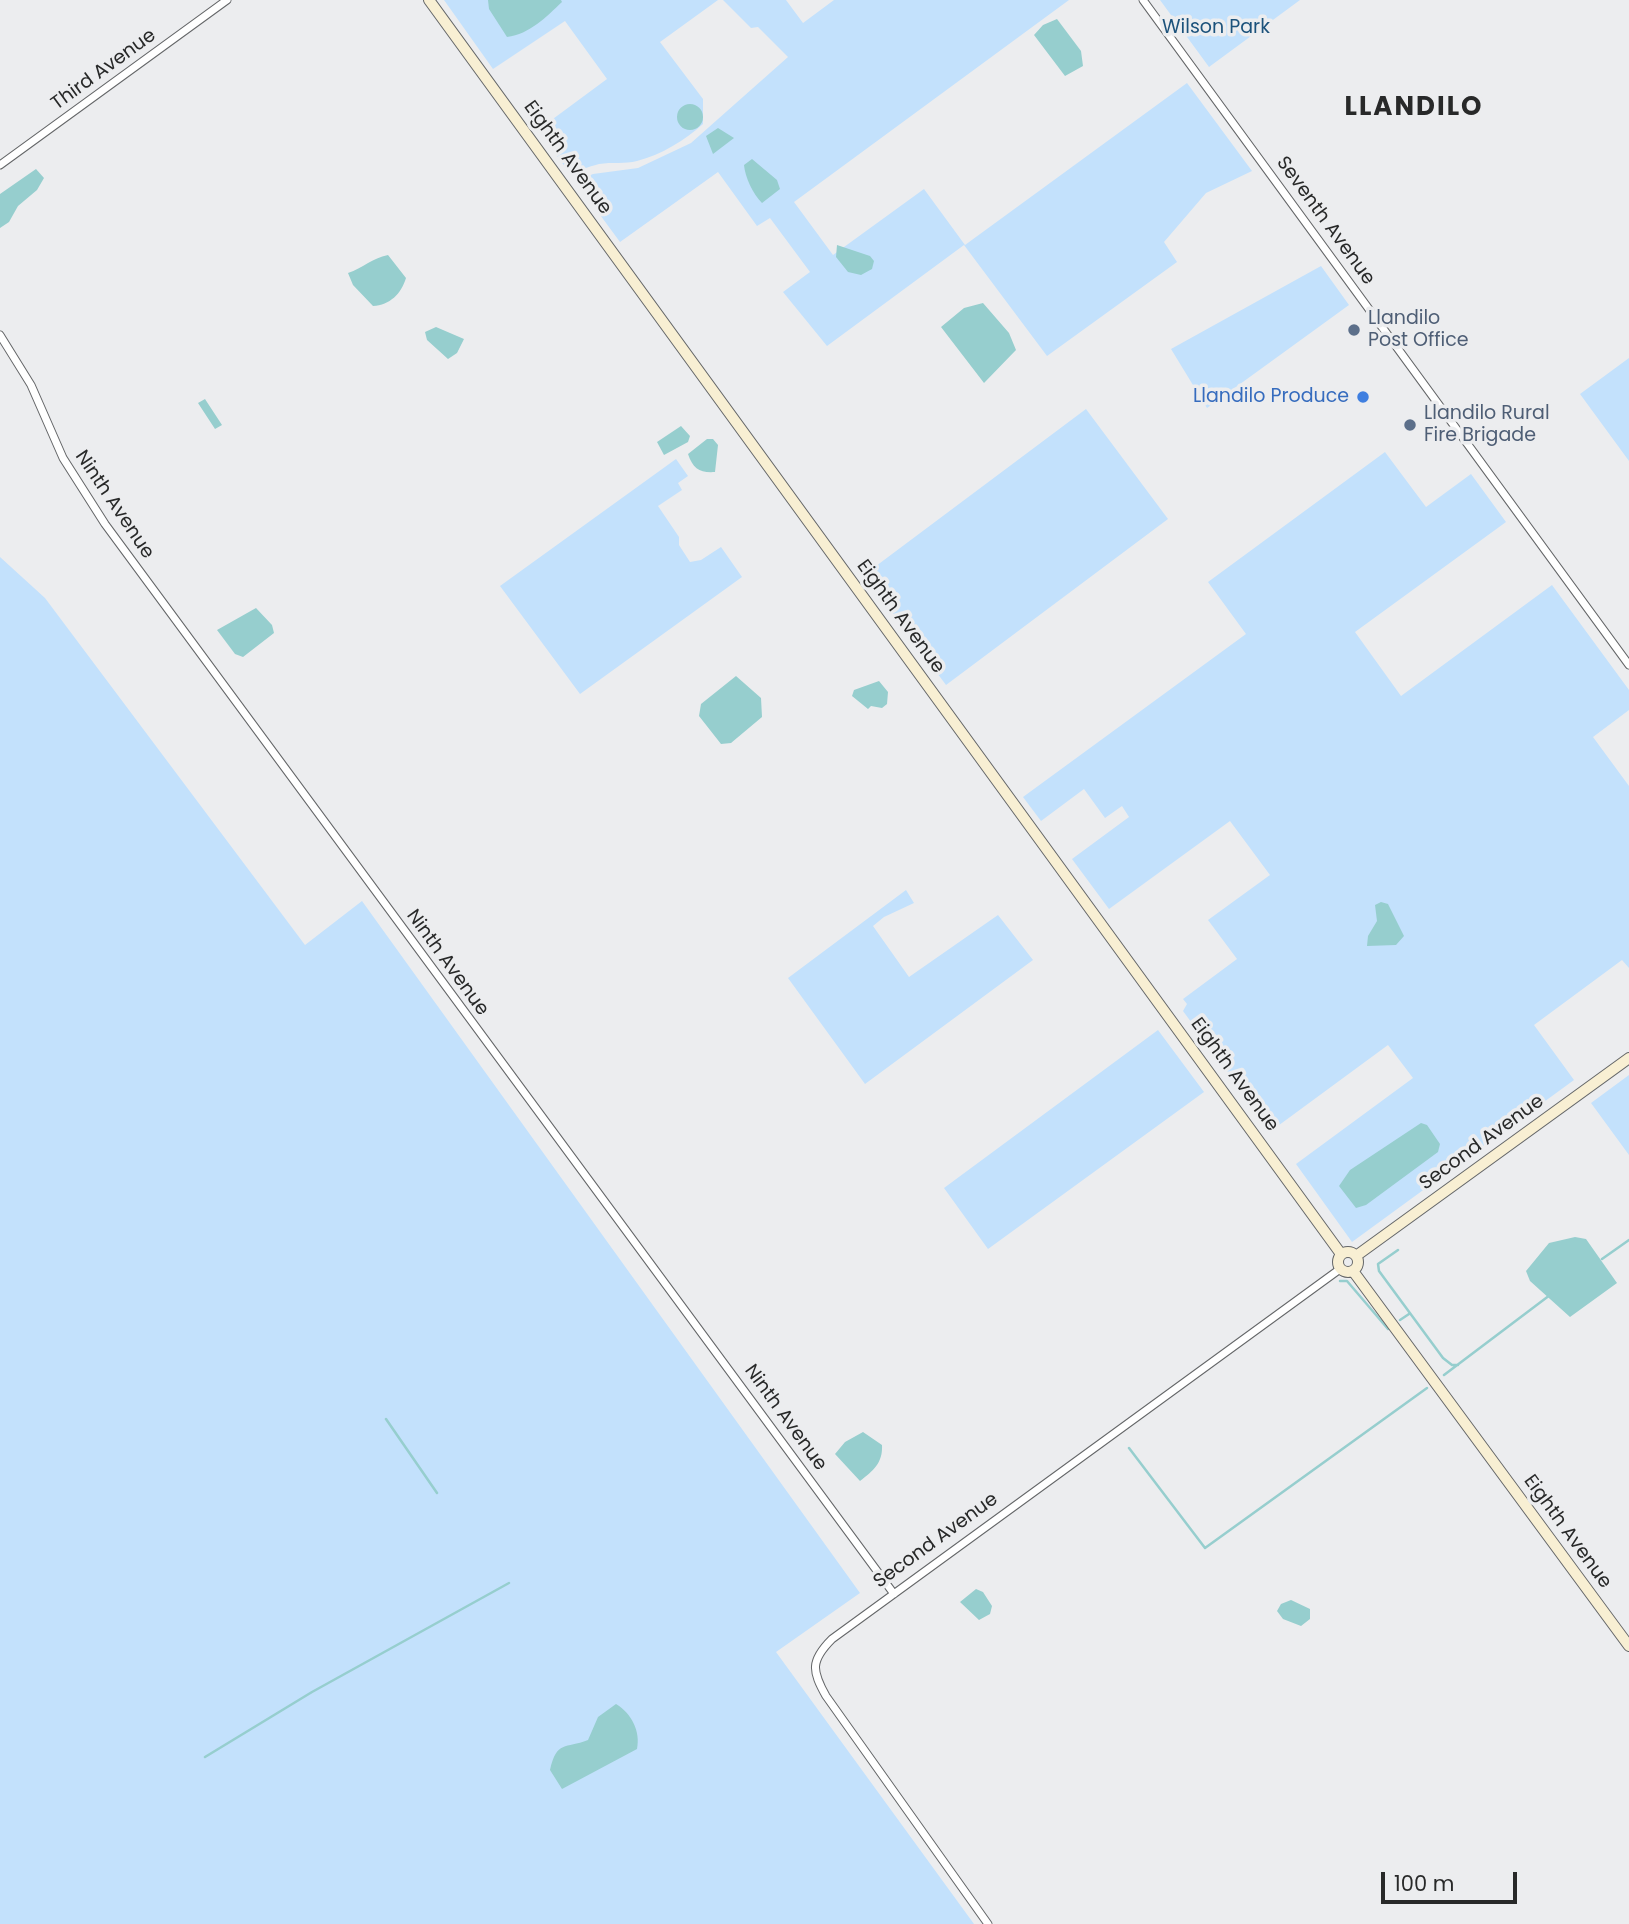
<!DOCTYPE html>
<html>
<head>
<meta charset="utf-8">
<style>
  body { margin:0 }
  #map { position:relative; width:1629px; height:1924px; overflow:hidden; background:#ecedef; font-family:Poppins,sans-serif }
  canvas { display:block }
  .scale { position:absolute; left:1381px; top:1872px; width:136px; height:32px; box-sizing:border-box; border:4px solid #282929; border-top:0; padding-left:9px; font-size:21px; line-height:24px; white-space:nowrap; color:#282929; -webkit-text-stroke:5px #ecedef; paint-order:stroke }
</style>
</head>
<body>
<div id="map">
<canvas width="1629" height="1924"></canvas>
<div class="scale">100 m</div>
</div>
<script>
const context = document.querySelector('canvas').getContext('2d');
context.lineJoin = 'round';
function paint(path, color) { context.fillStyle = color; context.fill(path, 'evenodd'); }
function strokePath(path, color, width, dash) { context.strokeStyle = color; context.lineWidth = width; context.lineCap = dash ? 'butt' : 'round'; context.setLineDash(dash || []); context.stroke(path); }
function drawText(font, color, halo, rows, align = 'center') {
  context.font = font + ' Poppins,sans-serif'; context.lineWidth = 7; context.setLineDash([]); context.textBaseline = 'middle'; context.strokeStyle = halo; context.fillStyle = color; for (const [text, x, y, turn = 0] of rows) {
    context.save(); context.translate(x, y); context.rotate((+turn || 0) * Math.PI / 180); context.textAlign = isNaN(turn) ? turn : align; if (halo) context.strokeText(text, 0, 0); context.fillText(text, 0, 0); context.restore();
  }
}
paint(new Path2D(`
  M444,0H718L660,42L703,99V124C685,140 661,155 637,161C625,164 612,162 599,164C587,167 581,171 568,171L538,130L607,79L565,21L493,69Z
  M723,0H786L803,23L834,0H1069L794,202L833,255L924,189L965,245L1187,83L1252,171L1206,193L1164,242L1177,262L1047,356L964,245L827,346L783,292L810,272L770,218L757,226L718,172L620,242L581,189L586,177L593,174L638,168L691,143L788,57L758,27L751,28Z
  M1160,0H1300L1209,67Z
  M1321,266L1349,305L1207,408L1171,349Z
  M1629,358V461L1580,394Z
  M1086,409L1168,519L946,685L864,575Z
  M1385,452L1426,507L1471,474L1506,522L1355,632L1401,696L1552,585L1629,690V710L1593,737L1629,786V968L1622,960L1534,1025L1574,1080L1352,1242L1296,1164L1413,1078L1388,1045L1271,1131L1183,1011L1187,1004L1183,999L1237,959L1208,920L1270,875L1230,821L1109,909L1072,859L1129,817L1122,806L1105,818L1084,789L1041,821L1023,797L1246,634L1208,582Z
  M676,459L688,476L678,483L682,490L658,506L679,537V545L690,562L701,560L721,547L742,577L580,694L500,586Z
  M0,557L45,598L305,945L362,901L860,1593L776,1652L974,1924H0Z
  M906,890L914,903L884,917L873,926L909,977L998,915L1033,960L865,1084L788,978Z
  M1158,1030L1204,1092L988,1249L944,1188Z
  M1629,1075V1155L1591,1103Z`), '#c3e1fc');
paint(new Path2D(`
  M488,0H561L562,2C546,17 530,34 507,37L489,9Z
  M1057,19L1081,51L1083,66L1065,76L1034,35L1043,25Z
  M677 117a13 13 0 1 1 26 0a13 13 0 1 1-26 0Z
  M718,128L734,138L713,154L706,136Z
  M752,159L777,180L780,189L762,203C753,194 745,177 744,165Z
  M36,169L44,178L37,190L18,206L9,222L0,228V194Z
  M837,245L870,256L874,261L872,269L861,275L848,272L836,257Z
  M388,255L406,278C401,294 390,305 373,306L353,285L348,273C363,268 372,258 388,255Z
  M983,303L1009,333L1016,350L984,383L941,327L964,308Z
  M436,327L464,339L457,353L448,359L427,340L425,332Z
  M205,399L222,425L215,429L198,403Z
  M681,426L690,436L688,442L664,455L657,442Z
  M707,439H713L718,445L715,472C700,473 693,469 688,454Z
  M256,608L272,625L274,633L243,657L235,654L217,630Z
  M736,676L761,698L762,717L731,743L721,744L699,716L701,704Z
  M879,681L888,692L887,704L882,708L871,706L868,709L852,696L854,690Z
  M1381,902L1388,904L1404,936L1396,945L1367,946L1368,936L1377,921L1375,905Z
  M1421,1123L1427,1125L1440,1144L1438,1152L1366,1205L1356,1208L1339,1186L1350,1170Z
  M1575,1237L1586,1239L1617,1283L1570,1317L1530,1281L1526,1271L1549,1243Z
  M863,1432L882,1445C883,1463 873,1471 860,1481L835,1454L845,1442Z
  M976,1589L983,1592L992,1606L990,1614L979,1620L960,1602Z
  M1291,1600L1310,1609V1619L1301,1626L1283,1619L1277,1611L1281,1604Z
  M616,1704C631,1713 641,1731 637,1749L562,1789L550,1770C557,1740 565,1749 588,1740L598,1717Z`), '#96cece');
strokePath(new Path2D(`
  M1398,1250L1378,1264L1379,1271L1443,1358L1452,1365H1458
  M1602,1259L1629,1240
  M1340,1281H1347L1388,1329
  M1400,1320L1409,1314
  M1444,1375L1550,1295
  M386,1419L437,1493
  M1129,1448L1205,1548L1427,1388
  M205,1757L312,1692L509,1583`), '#96cece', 2.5);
const street = new Path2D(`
  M1143,0L1629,665
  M0,165L227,0
  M0,335L31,385L63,458L105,524L894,1594
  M988,1924L826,1696C812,1671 810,1661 832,1639L1340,1269`);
const secondary = new Path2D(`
  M429,0L1341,1254
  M1338 1262a10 10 0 1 1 20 0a10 10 0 1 1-20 0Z
  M1356,1256L1629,1058
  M1353,1271L1629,1646`);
strokePath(street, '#646668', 9);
strokePath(secondary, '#646668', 12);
strokePath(street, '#fff', 7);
strokePath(secondary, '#f8efd3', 10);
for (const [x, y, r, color] of [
  [1354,330,7,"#5c6f8a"],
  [1363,397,7,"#3f7fe0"],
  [1410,425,7,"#5c6f8a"]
]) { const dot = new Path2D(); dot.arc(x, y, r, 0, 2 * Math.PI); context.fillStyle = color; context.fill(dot); strokePath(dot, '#ecedef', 2.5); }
drawText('19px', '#1c527b', '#ecedef', [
  ["Wilson Park",1216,28]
]);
drawText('19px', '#282929', '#ecedef', [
  ["Third Avenue",104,70,-36],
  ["Eighth Avenue",567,158,54],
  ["Seventh Avenue",1325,221,54],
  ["Ninth Avenue",114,505,56],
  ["Eighth Avenue",900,617,54],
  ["Ninth Avenue",447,963,54],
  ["Eighth Avenue",1234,1075,54],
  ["Second Avenue",1482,1143,-36],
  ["Ninth Avenue",785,1418,54],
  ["Eighth Avenue",1567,1532,54],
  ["Second Avenue",936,1541,-36]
]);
drawText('19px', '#4e5e75', '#ecedef', [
  ["Llandilo",1368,319],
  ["Post Office",1368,341],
  ["Llandilo Rural",1424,414],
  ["Fire Brigade",1424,436]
], 'left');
drawText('19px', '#366cbe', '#ecedef', [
  ["Llandilo Produce",1349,397]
], 'right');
context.letterSpacing = '2px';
drawText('bold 26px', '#282929', '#ecedef', [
  ["LLANDILO",1414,108]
]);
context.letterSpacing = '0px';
</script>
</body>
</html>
